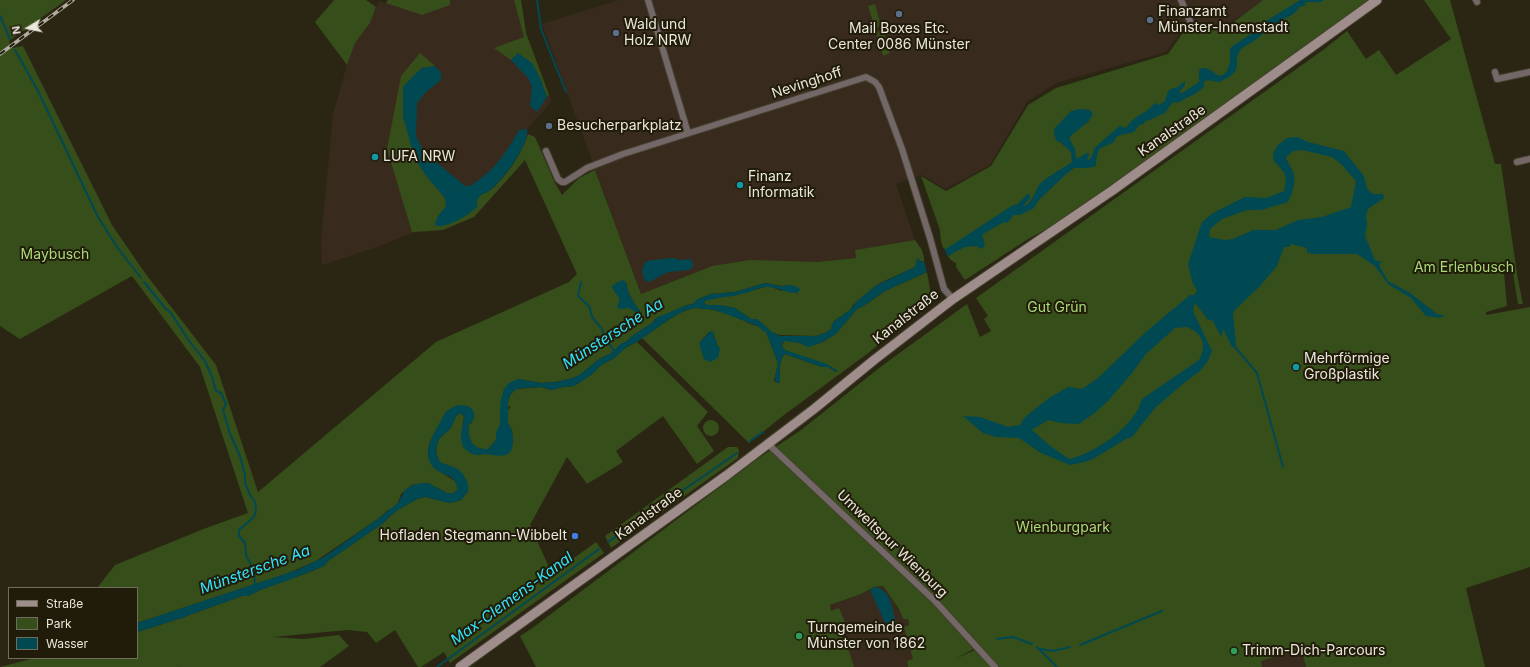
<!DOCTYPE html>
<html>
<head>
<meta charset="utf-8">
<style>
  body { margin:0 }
  #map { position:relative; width:1530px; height:667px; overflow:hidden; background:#2b2614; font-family:Inter,sans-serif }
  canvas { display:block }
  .legend { position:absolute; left:8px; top:587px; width:130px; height:72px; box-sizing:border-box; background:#211c0a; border:1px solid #716d5e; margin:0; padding:5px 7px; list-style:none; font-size:12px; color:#eae7dc }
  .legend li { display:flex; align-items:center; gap:8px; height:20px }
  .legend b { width:20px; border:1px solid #716d5e }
  .north { position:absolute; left:8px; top:8px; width:40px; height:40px; -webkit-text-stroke:3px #211c0a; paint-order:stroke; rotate:260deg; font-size:11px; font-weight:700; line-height:16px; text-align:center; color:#eae7dc }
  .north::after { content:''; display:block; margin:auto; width:14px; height:18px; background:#eae7dc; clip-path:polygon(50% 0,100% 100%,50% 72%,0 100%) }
</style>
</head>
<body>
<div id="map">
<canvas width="1530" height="667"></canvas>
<ul class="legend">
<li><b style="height:5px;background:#9f8d8b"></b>Straße</li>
<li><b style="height:11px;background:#364e19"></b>Park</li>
<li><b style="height:11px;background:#004953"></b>Wasser</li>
</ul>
<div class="north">N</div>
</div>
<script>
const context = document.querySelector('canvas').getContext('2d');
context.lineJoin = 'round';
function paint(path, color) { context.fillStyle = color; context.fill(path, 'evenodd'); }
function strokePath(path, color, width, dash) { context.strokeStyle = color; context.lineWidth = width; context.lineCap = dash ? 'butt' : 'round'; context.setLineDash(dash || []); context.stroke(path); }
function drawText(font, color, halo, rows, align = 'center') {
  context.font = font + ' Inter,sans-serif'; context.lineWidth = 4; context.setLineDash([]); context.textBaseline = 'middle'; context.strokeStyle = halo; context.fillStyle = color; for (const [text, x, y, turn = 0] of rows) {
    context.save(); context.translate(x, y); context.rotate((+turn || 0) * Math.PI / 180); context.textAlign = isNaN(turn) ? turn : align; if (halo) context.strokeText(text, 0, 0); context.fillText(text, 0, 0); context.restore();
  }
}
paint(new Path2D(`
  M388,0H521L526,33L551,100L550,103L527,129L528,134L535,137L443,230L412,233L380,246L322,265L321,240L333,114L347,65L355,43L370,23L379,1L386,3Z
  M619,0H1264L1227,25L1188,22L1166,52L1056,83L1027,102L990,165L945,189L922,175L896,184L915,240L855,250L856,258L817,262L712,266L641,294L542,24Z
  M883,586L899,610L903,619H908L913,660L907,661L908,667H854L838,624L844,622L839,608L831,611L830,605L861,594L874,587Z
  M1301,649L1306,667H1262L1261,661Z`), '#392a1e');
paint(new Path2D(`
  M0,0H66L9,41L12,48L23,46L112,225L145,273L216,365L258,492L436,342L569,282L577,274L525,160L474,217L443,230L412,232L387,149L401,76L420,53L435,66L421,68L403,117L439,190L445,198L447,206L438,216L469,214C472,208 476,200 480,195C483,193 486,193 489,191C503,181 524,151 528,134L535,137L555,183L562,195L579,178L595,170L641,294L712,266L750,260L817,262L856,258L855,250L915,240L922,250L925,262L919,261L915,267L880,283L874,287L853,305L850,310L834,321L831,329L825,333L816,336L780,335L771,332L757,319H751L735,308L719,305H707L704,303L705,301L713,298L731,296L765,287H772L781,291L791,285L781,286L765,283L735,292L711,294L698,299L695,303L685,306L655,319L652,323L631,337L627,341L621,344L613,352L598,360L581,374L573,378L556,382L541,383L518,379L500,410V427L497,432L496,440L488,449C471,450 467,438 469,424L472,423L470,407L457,406L450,409L445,413L430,442L428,449L429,459L434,468L455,481L458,489L454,493H447L428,483L412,485L401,494L398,503L394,508L388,510L379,518L316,561L286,574L137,623V588H97L115,565L206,528L248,513L200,367L132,276L20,339L0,326ZM618,282H626C627,293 634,303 640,311L639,313L619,302L620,299L615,285Z
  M334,0H366L376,7L370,23L355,43L347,65L315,22Z
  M388,0H450V5L422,15L386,3Z
  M514,0H521L526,33L549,95L547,97L540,78L518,53L511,60L494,48L524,37Z
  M1263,0H1370L1129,174L1058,223L1028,239L965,280L956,267V263C945,258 940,242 940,230L921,176L946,191L991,166L1028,105L1056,88L1168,54L1189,24L1227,27Z
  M1424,0H1450L1495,164H1501L1518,280L1523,304H1518L1513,273H1504L1507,306L1486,312V315L1530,307V567L1466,588L1485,667H1306L1301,649L1261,661L1262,667H997L979,646L955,659L977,649L992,667H908L907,661L913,659L904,627L909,625L908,619H903L899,609L883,586L874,587L861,594L830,605L831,611L839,608L845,622L838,624L843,639L845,638L854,667H536L520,636L531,629L756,460L801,430L883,365L967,304L980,337L991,331L984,319L988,316L976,298L1323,50L1347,31L1366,59L1379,50L1396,75L1451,39Z
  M875,4L881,26L875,28L868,6Z
  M883,30L890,53L883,56L876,32Z
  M927,272L932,300L867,354L784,415L749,443L642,338L679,313L690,309L696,308L710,309L735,316L750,324L758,326L766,332L778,363L774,381L779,383L780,382C780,372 778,361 785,354L822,367H828L836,372L838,371L785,350L782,346L784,341C791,340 800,342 805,346C832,344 841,327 858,308L862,307L885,291ZM709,332H714C714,341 719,346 719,355L704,359L700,342Z
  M637,342L708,412L697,426L714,451L697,464L663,416L616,451L623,462L587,484L567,457L530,525L552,574L596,542L604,553L450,663L444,652L421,667H418L395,630L376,643L367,632L347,630L273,637L304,639L339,635L349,646L320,667H179L180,666L178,667H0L35,658H137V632L185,617L192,614L242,596H248L260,590L307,573L324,566L328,561L382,524L396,511L417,499L425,497L450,503L461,500L468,491L453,467L444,465L439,461L436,452L437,445L439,439L451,428L456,416L460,413L464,416L461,436L463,446C478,462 496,451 513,444L512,430L508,424L507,412L511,406L507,407L510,395L516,389L541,387L551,390L563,387L574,386L591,375L600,366L614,358L625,348Z
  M703 428a8 8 0 1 1 16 0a8 8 0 1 1-16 0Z
  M728,447H737L739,450L738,458L611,548L605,536Z`), '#364e19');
paint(new Path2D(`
  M1300,0H1324C1317,5 1311,0 1304,3L1307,5L1299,7L1297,11L1290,16L1273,25L1257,39L1241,49L1237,56V66L1235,72L1229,77L1219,82L1207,80L1204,82V87L1193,95L1177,103L1173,102L1164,114C1156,115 1152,121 1145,121L1144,124L1139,125L1134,132L1121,135L1116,137L1114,142L1099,149C1097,155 1096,159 1096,166L1088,168H1074L1065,175L1038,201L1034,208L1020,215H1014L1007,223L1004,222L983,234L982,235L985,245L982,249L976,246L965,247L953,253L927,272L885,291L862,307L858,308L836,334L822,342L809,347L805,346L801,343L784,341L782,343V347L785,350L827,364L838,371L836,372L828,367H822L785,354C778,361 780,373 780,382L776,383L775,378L778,363L766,332L763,331L758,326L715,310L696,308L686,310L671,318L637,342L628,346L614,358L600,366L591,375L574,386L563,387L552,390L541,387L521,388L515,390L510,395L508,403V424C512,427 512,432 513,438C514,460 500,456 485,454C482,454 479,455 476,455C471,454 463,449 462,444C459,435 464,425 464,416L460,413L456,416L451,428L439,439L436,450L438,459L440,462L458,469L463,474L468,483V491L461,500L450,503L425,497L417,499L396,511L382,524L328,561L324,566L289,580L260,590L248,596H242L192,614L185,617L137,632V623L297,570L324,557L379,518L398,503L405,490L415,484L428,483L447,493H454L458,489L455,481C450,474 440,474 434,468C419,452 437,429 445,413C452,406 463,402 472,409C476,414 475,421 469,424C467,438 472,450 488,449L496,440V433L500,424V410L501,399L504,389L509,383L518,379L541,383L556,382L573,378L581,374L598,360L613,352L619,345L627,341L632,336L652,323L658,317L685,306L695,303L696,300L711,294L735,292L765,283L781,286L791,285L798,287L800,290L797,293C787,293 774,286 766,287C760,287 752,291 745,293C732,297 718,297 705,301L704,303L707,305H719L735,308L751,319H757L772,332L780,336H816L825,333L831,329L833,322L850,310L858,300L877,285L915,267L917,258L919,259L920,262H926L1013,205L1018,204L1021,200L1028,194L1030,195V198L1023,206C1033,204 1034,191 1040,184C1049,175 1062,169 1072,162L1071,152L1061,143L1056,140L1054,133V129L1071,111L1079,109L1090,110L1093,114L1089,121L1073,134L1069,138L1075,149L1076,159L1087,153L1090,154L1087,158L1088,160L1091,158C1092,156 1093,152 1094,149C1095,147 1117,128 1120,126L1126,128C1135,115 1139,117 1149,109C1152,106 1153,104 1157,103L1158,105L1165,101L1168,91L1173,88H1176L1185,81V85L1179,92L1182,93L1199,82V71L1201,68C1212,67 1213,75 1222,76L1227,71L1230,62V51L1231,47L1251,34L1266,21Z
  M518,53L532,63L540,78L547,97L537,112L530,106L532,87L528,78L511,60Z
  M435,66L441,73V80L426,92L417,103L416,136L424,152L465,186H470C495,170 504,156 519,130L527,129C530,145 501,182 489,191C486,193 483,193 480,196C477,199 477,203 477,207C467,216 450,227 436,226L435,224L438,216L446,206L445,198L427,177L415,159L403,117V87L412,77L422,68Z
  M1297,137L1308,142L1344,151L1364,176L1367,189L1373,194H1383L1384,198L1368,209L1366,216L1367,224L1365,236L1375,260L1386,263L1381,262L1379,265L1388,281L1410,293L1437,314L1445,316L1440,318L1426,316L1411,298L1388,284L1375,266L1357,254H1312L1307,252V248L1291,244L1289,247H1284L1277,266L1260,286L1233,312L1236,345L1235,347H1232L1223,329L1221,337L1213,321L1207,319L1196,304L1194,305L1193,311L1212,351L1208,361L1200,371L1184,383L1155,408L1132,437L1126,439L1093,459L1085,462L1070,465L1041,453L1019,438L996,437L983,433L963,416L980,417L1008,427L1020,425L1025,417L1049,398L1068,387L1082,389L1098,378L1147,331L1190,295H1194L1197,291L1192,281L1188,264L1202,222L1213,213L1245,197L1266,198L1284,191L1286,179L1284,172L1274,161L1273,154L1277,146L1287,138ZM1302,150L1332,157L1341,164L1356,181L1351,207L1322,217L1298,220L1276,230H1253L1233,239L1224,240L1209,237L1210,229L1222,219L1247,210H1261L1288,202C1293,192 1297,179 1292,169C1290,165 1287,162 1286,157L1294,151ZM1187,327C1203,334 1207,344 1199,360L1142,399C1135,426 1096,453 1069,459L1049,445L1032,430L1048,420L1061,423L1079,424L1096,412L1109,400L1132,373L1146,354L1175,328Z
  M673,258L680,260L690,259L693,262V267L689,270L668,272L651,281L648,282L644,279L642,271L645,262C652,259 665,259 673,258Z
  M622,280L626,282C627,293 634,303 640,311L639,314L629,308L620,309L617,307L620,299L612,288V286Z
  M711,331L714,332V337L717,342L716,344L720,348L718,358L710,362L704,359L699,343Z
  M874,587C892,589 892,610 896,623L893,628L886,625L870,590Z`), '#004953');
paint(new Path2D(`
  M944,248L949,259L927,274L924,260Z`), '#2b2614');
strokePath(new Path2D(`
  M537,0L541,29L566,92
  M0,16L10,39
  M15,50L38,91L98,217L117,247L141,278
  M144,282L165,308L171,313L189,341L205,361L212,377L216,391L221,393L226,404L223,410L230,434L240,456L245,475V483L250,495L255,502L256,510L254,517L239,530V536L245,543L246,555L254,571L255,587
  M581,282L578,296L589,306L592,317L602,329L606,339L615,352
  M1235,347L1257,373L1283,467
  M750,441L763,432
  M608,542L737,453
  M997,639L1013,637L1032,644
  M1080,645L1162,611
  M1037,647L1057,667
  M1041,649L1053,651L1070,647
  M437,667L599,549`), '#004953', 2);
const street = new Path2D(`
  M648,0L688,133
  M1181,0L1190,21
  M1476,0L1477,2
  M1495,72L1497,79L1530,72
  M546,151L558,179L562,182H565L587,168L623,154L866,77L875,82L879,87L902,149L930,238L944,289L953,299
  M1517,162L1530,159
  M767,443L934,600L995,667`);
const secondary = new Path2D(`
  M460,667L727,475L814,409L874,360L953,299L1113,190L1377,0`);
strokePath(street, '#464130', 8);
strokePath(secondary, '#464130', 11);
strokePath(street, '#736867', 6);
strokePath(secondary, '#9f8d8b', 9);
const rail = new Path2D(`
  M0,54L73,0`);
strokePath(rail, '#b0ada0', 3.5);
strokePath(rail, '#211c0a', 2, [6]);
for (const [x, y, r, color] of [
  [899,14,4,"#5c6f8a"],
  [1150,20,4,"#5c6f8a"],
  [616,33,4,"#5c6f8a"],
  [549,126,4,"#5c6f8a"],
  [375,157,4,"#0f9aa8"],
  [740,185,4,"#0f9aa8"],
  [1296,367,4,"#0f9aa8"],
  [575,536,4,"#3f7fe0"],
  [799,636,4,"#2e9e5b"],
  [1234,651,4,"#2e9e5b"]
]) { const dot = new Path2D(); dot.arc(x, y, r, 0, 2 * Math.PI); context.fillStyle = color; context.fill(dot); strokePath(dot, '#211c0a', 1.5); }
drawText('14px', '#eae7dc', '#211c0a', [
  ["Finanzamt",1158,12],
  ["Münster-Innenstadt",1158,28],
  ["Wald und",624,25],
  ["Holz NRW",624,41],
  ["Mail Boxes Etc.",899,29,"center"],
  ["Center 0086 Münster",899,45,"center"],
  ["Besucherparkplatz",557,126],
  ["LUFA NRW",383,157],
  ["Finanz",748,177],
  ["Informatik",748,193],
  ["Mehrförmige",1304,359],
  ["Großplastik",1304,375],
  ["Hofladen Stegmann-Wibbelt",567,536,"right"],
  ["Turngemeinde",807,628],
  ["Münster von 1862",807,644],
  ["Trimm-Dich-Parcours",1242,651]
], 'left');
drawText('14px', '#eae7dc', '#211c0a', [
  ["Nevinghoff",807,83,-18],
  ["Kanalstraße",1172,131,-35],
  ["Kanalstraße",906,317,-38],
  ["Kanalstraße",649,514,-36],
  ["Umweltspur Wienburg",892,544,44]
]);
drawText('14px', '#aada78', '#211c0a', [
  ["Maybusch",55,255],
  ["Am Erlenbusch",1464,268],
  ["Gut Grün",1057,308],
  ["Wienburgpark",1063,528]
]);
drawText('italic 15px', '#32e4fd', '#211c0a', [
  ["Münstersche Aa",613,334,-33],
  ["Münstersche Aa",255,570,-20],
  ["Max-Clemens-Kanal",512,599,-36]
]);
</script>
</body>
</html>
